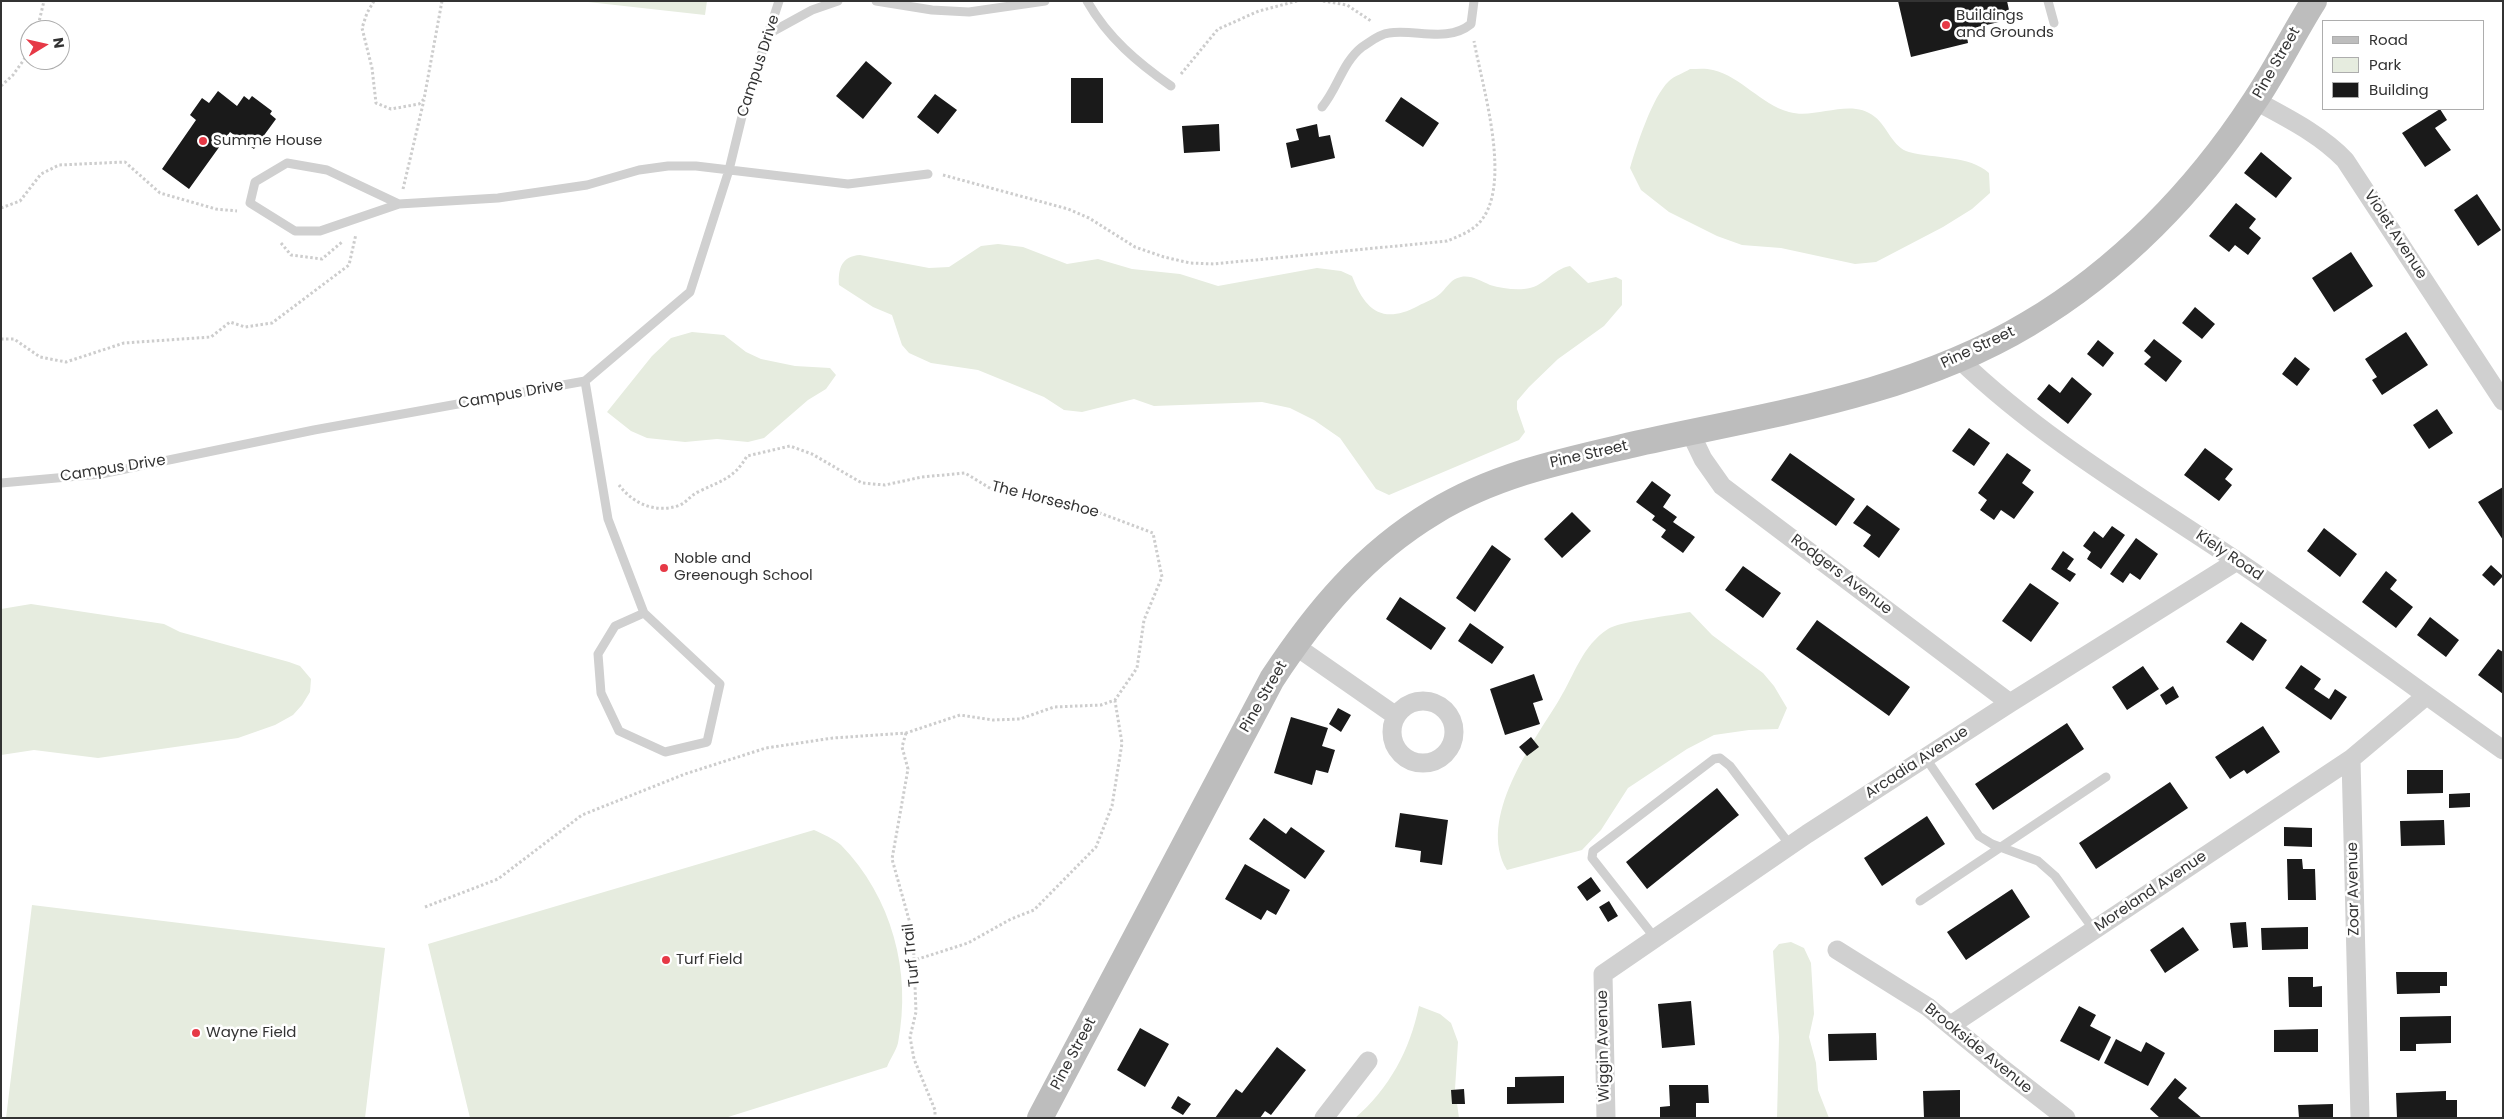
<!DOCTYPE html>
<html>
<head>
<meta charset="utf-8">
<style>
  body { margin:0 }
  #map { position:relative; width:2504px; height:1119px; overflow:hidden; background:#fff; font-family:Poppins,sans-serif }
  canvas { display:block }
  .frame { position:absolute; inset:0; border:2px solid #333; pointer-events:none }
  .legend { position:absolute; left:2322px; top:20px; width:162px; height:90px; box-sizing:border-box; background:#fff; border:1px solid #adadad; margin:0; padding:6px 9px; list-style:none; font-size:15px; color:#333 }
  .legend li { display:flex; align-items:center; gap:10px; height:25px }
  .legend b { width:25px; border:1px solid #adadad }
  .north { position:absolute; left:20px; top:20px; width:50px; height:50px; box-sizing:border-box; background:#fff; border:1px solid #adadad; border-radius:50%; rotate:81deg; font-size:14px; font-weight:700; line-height:20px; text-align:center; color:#333 }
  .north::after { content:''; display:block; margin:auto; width:18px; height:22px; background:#e63946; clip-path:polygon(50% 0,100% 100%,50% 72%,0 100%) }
</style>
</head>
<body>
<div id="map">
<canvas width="2504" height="1119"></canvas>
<div class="frame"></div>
<ul class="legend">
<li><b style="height:6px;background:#bdbdbd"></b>Road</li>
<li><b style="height:14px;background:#e6ecdf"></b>Park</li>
<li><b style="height:14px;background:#1a1a1a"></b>Building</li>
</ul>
<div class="north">N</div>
</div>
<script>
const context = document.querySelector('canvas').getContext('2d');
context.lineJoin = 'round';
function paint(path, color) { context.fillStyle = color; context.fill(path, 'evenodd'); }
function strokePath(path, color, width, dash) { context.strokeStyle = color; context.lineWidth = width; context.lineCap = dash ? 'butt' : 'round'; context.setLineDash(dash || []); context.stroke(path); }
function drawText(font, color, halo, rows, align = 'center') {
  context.font = font + ' Poppins,sans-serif'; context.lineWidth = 5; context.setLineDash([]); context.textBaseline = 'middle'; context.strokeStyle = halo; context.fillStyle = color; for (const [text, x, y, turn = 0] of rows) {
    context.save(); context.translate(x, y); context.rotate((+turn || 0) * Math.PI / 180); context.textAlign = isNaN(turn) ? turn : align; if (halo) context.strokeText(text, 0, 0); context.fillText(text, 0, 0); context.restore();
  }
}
paint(new Path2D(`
  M579,1H707L705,15Z
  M1690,69C1697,69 1706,68 1713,70C1742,77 1760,104 1789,112C1816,120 1851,97 1875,117C1887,126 1893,148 1909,152C1935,159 1969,155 1989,173L1990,193L1972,209L1943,227L1876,262L1855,264L1781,248L1742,245L1717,236L1669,212L1641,190L1630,168C1637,145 1652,97 1669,81C1674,76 1684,73 1690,69Z
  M998,244L1023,247L1067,264L1098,259L1132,269L1180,274L1218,286L1317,268L1341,271L1352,276C1365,310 1382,325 1418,306C1425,302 1435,299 1441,293C1448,286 1451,279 1461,277C1471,275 1481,281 1490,285C1500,288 1513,290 1524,289C1544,288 1552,269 1570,266L1588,283L1616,277L1622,280V305L1604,326L1558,359L1529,387L1517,401V409L1525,432L1519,440L1389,495L1376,489L1340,438L1314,420L1290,408L1262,402L1154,406L1134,399L1082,412L1064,410L1044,397L978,370L931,363L909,353L902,345L892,315L873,307L839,285C838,268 842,256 860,255L929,268L949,267L981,246Z
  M692,332L724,335L746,352L761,359L795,366L830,368L836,375L826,389L808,400L764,438L748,442L717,439L685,442L647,438L631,431L607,412L652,356L671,338Z
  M31,604L164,624L180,632L289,662L300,666L311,679L310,692L302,705L293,715L275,725L238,738L98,758L34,750L1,755V609Z
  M1690,612L1712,635L1763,673L1774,686L1787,708L1778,729L1749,730L1714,735L1687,749L1628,788L1601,830L1582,850L1507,870C1476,819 1533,743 1559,700C1575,674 1582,646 1608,629C1617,622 1675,615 1690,612Z
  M814,830C823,834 834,839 841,845C892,897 912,972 898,1043C896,1051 890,1059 887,1067L725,1118H470L428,944Z
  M32,905L385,948L365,1118H6Z
  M1791,942L1804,948L1811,963L1814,1014L1809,1037L1816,1063L1818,1090L1829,1118H1777L1779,1037L1773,951L1779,944Z
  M1419,1006L1440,1014L1451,1023L1458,1042L1455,1089L1459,1118H1355C1389,1089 1410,1050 1419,1006Z`), '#e6ecdf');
paint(new Path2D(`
  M1898,1H2007L2011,19L1966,30L1968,43L1911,57Z
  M866,61L892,83L863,119L836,96Z
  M1071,78H1103V123H1071Z
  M218,91L237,106L244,96L249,100L252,96L272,111L270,114L276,119L254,149L230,132L189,189L162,169L196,120L190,115L202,98L209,103Z
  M935,94L957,110L938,134L917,117Z
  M1401,97L1439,123L1423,147L1385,121Z
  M2440,109L2447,120L2435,128L2451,150L2425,167L2402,133Z
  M1219,124L1220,151L1184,153L1182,126Z
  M1317,124L1319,137L1330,135L1335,158L1291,168L1286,143L1299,140L1296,129Z
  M2261,152L2292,178L2276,198L2244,173Z
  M2477,194L2501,230L2478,246L2454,210Z
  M2236,203L2256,219L2249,228L2261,238L2248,255L2235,245L2229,252L2209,236Z
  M2351,252L2373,286L2334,312L2312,278Z
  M2195,307L2215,324L2202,339L2182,323Z
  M2406,332L2428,365L2382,395L2372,380L2377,377L2365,359Z
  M2154,339L2182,361L2166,382L2144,364L2151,357L2144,351Z
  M2098,340L2114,353L2103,367L2087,354Z
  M2295,357L2310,369L2297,386L2282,374Z
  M2072,377L2092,394L2068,424L2037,399L2049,384L2060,393Z
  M2437,409L2453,433L2429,449L2413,425Z
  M1969,428L1990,443L1974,466L1952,451Z
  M2205,448L2233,469L2225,479L2232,485L2219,501L2184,475Z
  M1790,453L1855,499L1836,526L1771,480Z
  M2007,453L2031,470L2022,483L2034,492L2014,519L2001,510L1994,520L1980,510L1987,500L1978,493Z
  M1652,481L1671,495L1663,507L1677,517L1673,522L1695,537L1683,553L1661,537L1666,530L1652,520L1655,516L1636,502Z
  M2503,487V540L2478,502Z
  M1867,505L1900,529L1879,558L1863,546L1871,535L1853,523Z
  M1572,512L1591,531L1562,558L1544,539Z
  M2112,526L2125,535L2101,569L2087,559L2091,552L2083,546L2094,531L2103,538Z
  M2324,528L2357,554L2340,577L2307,551Z
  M2136,538L2158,554L2140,580L2130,573L2123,583L2110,574Z
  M1492,545L1511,559L1475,612L1456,598Z
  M2063,551L2074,559L2067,569L2076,574L2070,582L2051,569Z
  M2491,565L2503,576L2494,586L2482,575Z
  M1743,566L1781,593L1763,618L1725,590Z
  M2386,571L2397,580L2390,589L2413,607L2396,628L2362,602Z
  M2030,583L2059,603L2031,642L2002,621Z
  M1400,597L1446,628L1431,650L1386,619Z
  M2430,617L2459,640L2446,657L2417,635Z
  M1817,620L1910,687L1889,716L1796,649Z
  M2241,622L2267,640L2253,661L2226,642Z
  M1470,623L1504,647L1492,664L1458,641Z
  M2498,649L2503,652V694L2478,675Z
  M2301,665L2321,679L2314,689L2329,699L2335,689L2347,697L2331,720L2285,688Z
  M2143,666L2159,689L2127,710L2112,687Z
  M1534,674L1543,700L1533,703L1540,724L1505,735L1490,689Z
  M2173,686L2179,697L2166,705L2160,695Z
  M1338,708L1351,715L1341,732L1329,724Z
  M1291,717L1328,728L1322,746L1335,750L1328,773L1316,770L1312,785L1274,773Z
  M2067,723L2084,749L1993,810L1975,784Z
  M2263,726L2280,752L2247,774L2244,770L2230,779L2215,757Z
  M1531,737L1539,747L1527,756L1519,747Z
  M2407,770H2443V793L2407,794Z
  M2170,782L2188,808L2096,869L2079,843Z
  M1717,788L1739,815L1647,889L1626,862Z
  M2470,793V807L2449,808V794Z
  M1400,813L1448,820L1442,865L1420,862L1421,851L1395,847Z
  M1927,816L1945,844L1882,886L1864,858Z
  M1264,818L1286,834L1291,827L1325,851L1305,879L1249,839Z
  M2444,820L2445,845L2401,846L2400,821Z
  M2284,827L2312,828V847L2284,846Z
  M2287,859H2302L2303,869H2315L2316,900H2288Z
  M1245,864L1290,890L1276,915L1267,910L1261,920L1225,899Z
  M1591,877L1601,891L1587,901L1577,887Z
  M2012,889L2030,917L1966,960L1947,932Z
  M1609,901L1618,916L1608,922L1599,907Z
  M2246,922L2248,947L2233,948L2230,923Z
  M2183,927L2199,950L2165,973L2150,950Z
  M2308,927V949L2262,950L2261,928Z
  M2396,972H2447V986H2440V993L2397,994Z
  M2288,977H2313V987L2322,986V1007H2289Z
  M1691,1001L1695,1045L1662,1048L1658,1004Z
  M2079,1006L2096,1015L2090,1026L2111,1037L2099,1061L2060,1041Z
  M2451,1016V1043L2416,1044V1051H2400V1017Z
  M1140,1028L1169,1044L1145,1087L1117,1070Z
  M2318,1029V1052H2274V1030Z
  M1876,1033L1877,1060L1829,1061L1828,1034Z
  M2116,1039L2141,1052L2146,1042L2165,1053L2148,1086L2104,1063Z
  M1277,1047L1306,1070L1271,1115L1265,1111L1260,1118H1215L1236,1089L1242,1093Z
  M1564,1076V1103L1507,1104V1087H1515V1077Z
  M2175,1078L2187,1088L2178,1098L2202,1118H2160L2150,1109Z
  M1669,1085H1708L1709,1103H1696V1118H1660V1107L1670,1106Z
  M1464,1089L1465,1104H1452L1451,1090Z
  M1960,1090V1118H1924L1923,1091Z
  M2446,1091V1100H2457V1117L2397,1118L2396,1093Z
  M1178,1096L1191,1104L1183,1115L1171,1108Z
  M2333,1104V1118H2299L2298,1105Z`), '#1a1a1a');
strokePath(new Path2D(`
  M374,1L367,13L362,28L372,68L376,103L391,109L419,104L424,99L442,1
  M1323,1L1347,5L1371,21
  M37,30L44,1
  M1181,74L1218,29L1259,11L1297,1
  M1,86L13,75L30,51
  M943,175L1068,209L1089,218L1135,247L1164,257L1190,263L1214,264L1447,241C1457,237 1468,233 1477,225C1515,190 1482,86 1474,41
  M403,189L424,100
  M1,208L20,201L41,174L59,165L125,162L160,193L216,209L237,211
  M281,243L291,255L322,259L342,242
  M1,339H14L40,357L66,362L124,343L211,337L230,322L245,327L272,323L349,265L356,234
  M906,733L902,747L908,769L892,859L913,934L916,1012L910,1037L914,1059L935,1110V1118
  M425,907L498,879L582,815L685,774L766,748L833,738L906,733L960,715L993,720L1020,719L1054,707L1101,705L1115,700L1137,668L1144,620L1162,577L1153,533L1092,510L1068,509L1036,498L993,490L965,473L922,477L885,485L862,483L812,454L790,446L747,456C734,479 720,481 698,492C691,495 687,502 680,505C657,514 633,504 619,485
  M912,961L968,943L1011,919L1034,910L1096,847L1112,806L1122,743L1115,701`), '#cdcdcd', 3, [2.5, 2.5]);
strokePath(new Path2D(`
  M876,1L932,10L969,12L1045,1
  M1087,1C1108,38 1138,63 1171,86
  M2048,1L2054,23
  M770,33L812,10L838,1
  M1322,107C1338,88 1342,63 1362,47C1370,42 1379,34 1389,33C1416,29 1448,43 1471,24L1474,1
  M399,204L327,170L287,163L255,182L250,203L295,231H320L399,204L498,198L587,185L639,170L668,166H696L848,184L928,174
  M585,381L608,519L644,613L720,684L707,742L665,752L619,731L601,693L598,654L615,626L644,613
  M1,483L101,474L314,430L585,381L690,292L729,170L745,104L779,1
  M1925,757L1979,836L1992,844L2038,861L2055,876L2094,930
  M1920,901L2106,777
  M1655,938L1592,858L1593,851L1714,759L1720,758L1730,766L1790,845`), '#d0d0d0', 9);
strokePath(new Path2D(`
  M2256,101C2287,118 2320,134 2345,160L2503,401
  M1959,359C2041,438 2140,496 2234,559C2325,620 2413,687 2503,750
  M1690,432L1703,459L1722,486L2010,703
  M1294,645L1396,716
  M1392 732a31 31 0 1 1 62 0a31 31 0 1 1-62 0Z
  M1837,950L1928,1007L2003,1069L2066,1118
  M1951,1025L2351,759
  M1324,1118L1368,1061
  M1606,1118L1603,974L1807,834L2010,703L2237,561
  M2360,1118L2351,759L2426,696`), '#d0d0d0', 19);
strokePath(new Path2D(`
  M1040,1118L1272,679C1316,612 1364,554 1434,512C1495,475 1562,461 1631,445C1765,415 1908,396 2028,324C2119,270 2196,191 2254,102C2276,70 2293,34 2314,1`), '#bdbdbd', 26);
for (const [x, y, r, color] of [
  [1946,25,5,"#e63946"],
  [203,141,5,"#e63946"],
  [664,568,5,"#e63946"],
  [666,960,5,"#e63946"],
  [196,1033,5,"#e63946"]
]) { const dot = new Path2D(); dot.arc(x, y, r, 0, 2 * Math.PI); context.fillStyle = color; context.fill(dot); strokePath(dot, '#fff', 2); }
drawText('15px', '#333', '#fff', [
  ["Buildings",1956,16],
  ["and Grounds",1956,33],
  ["Summe House",213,141],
  ["Noble and",674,559],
  ["Greenough School",674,576],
  ["Turf Field",676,960],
  ["Wayne Field",206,1033]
], 'left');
drawText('15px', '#333', '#fff', [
  ["Pine Street",2277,63,-60],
  ["Campus Drive",759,66,-72],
  ["Violet Avenue",2395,235,57],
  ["Pine Street",1978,348,-25],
  ["Campus Drive",511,395,-10],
  ["Pine Street",1589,455,-13],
  ["Campus Drive",113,469,-9],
  ["The Horseshoe",1045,500,14],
  ["Kiely Road",2229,556,34],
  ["Rodgers Avenue",1841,575,37],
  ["Pine Street",1264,697,-60],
  ["Arcadia Avenue",1917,763,-33],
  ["Zoar Avenue",2354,889,-91],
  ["Moreland Avenue",2151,892,-34],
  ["Turf Trail",912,955,-96],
  ["Wiggin Avenue",1604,1046,-91],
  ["Brookside Avenue",1978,1049,39],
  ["Pine Street",1074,1054,-62]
]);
</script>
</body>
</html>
